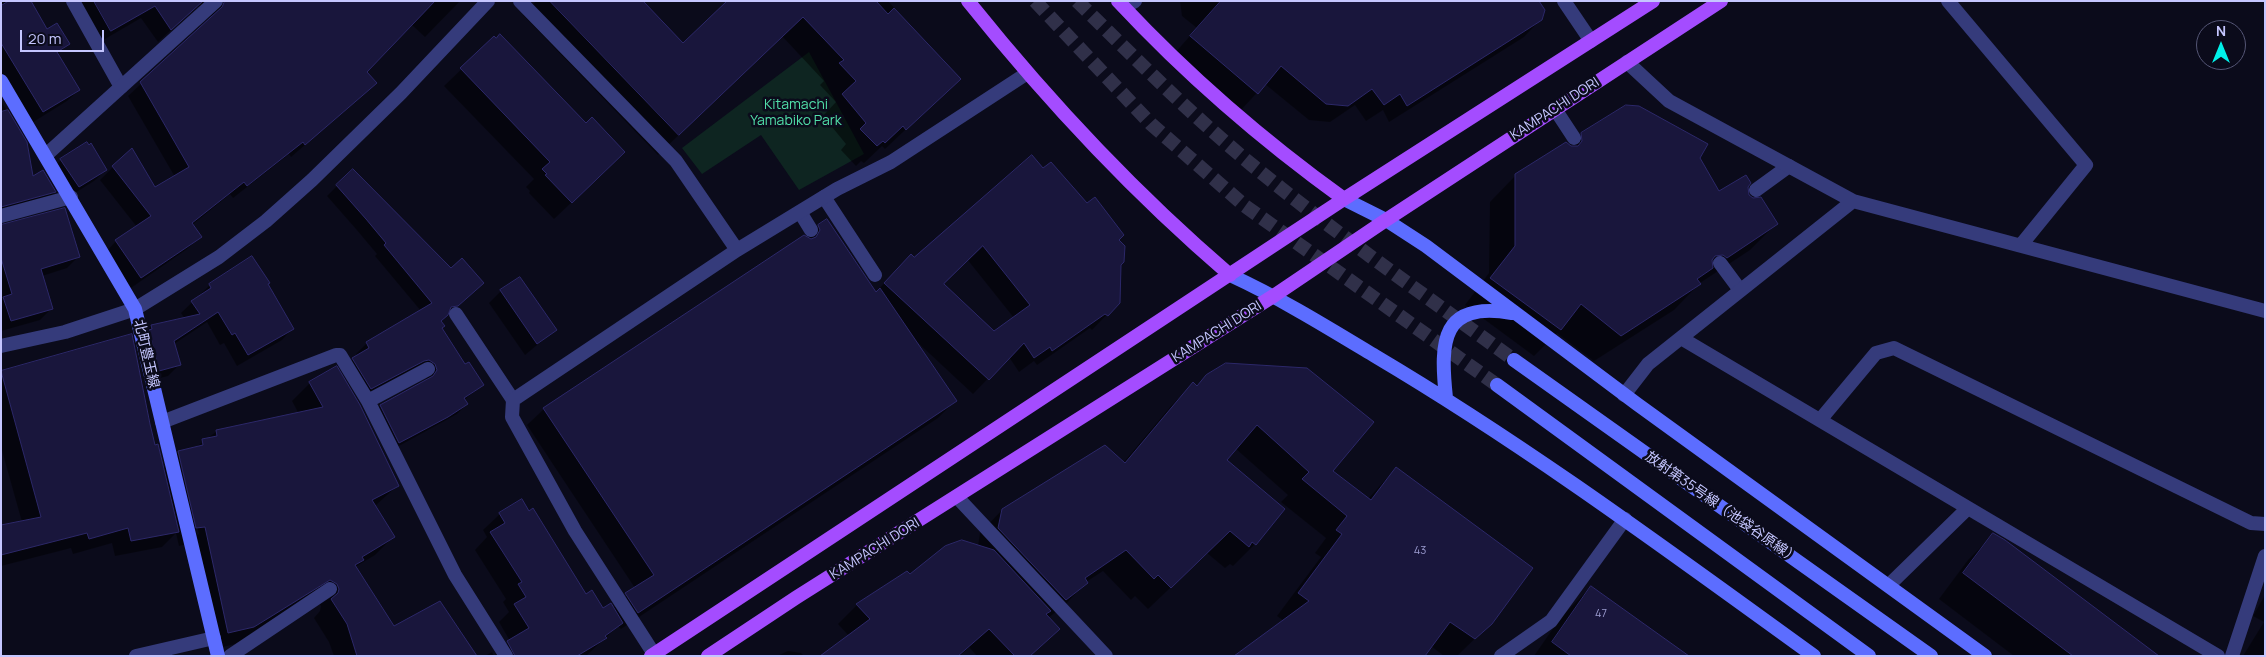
<!DOCTYPE html>
<html>
<head>
<meta charset="utf-8">
<style>
  body { margin:0 }
  #map { position:relative; width:2266px; height:657px; overflow:hidden; background:#0b0b1b; font-family:Manrope,sans-serif }
  canvas { display:block }
  .frame { position:absolute; inset:0; border:2px solid #c5c6ff; pointer-events:none }
  .north { position:absolute; left:2196px; top:20px; width:50px; height:50px; box-sizing:border-box; background:#0b0b1b; border:1px solid #555676; border-radius:50%; rotate:0deg; font-size:14px; font-weight:700; line-height:20px; text-align:center; color:#c5c6ff }
  .north::after { content:''; display:block; margin:auto; width:18px; height:22px; background:#00f0e8; clip-path:polygon(50% 0,100% 100%,50% 72%,0 100%) }
  .scale { position:absolute; left:20px; top:30px; width:84px; height:22px; box-sizing:border-box; border:2px solid #c5c6ff; border-top:0; padding-left:6px; font-size:15px; line-height:18px; white-space:nowrap; color:#c5c6ff; -webkit-text-stroke:4px #0b0b1b; paint-order:stroke }
</style>
</head>
<body>
<div id="map">
<canvas width="2266" height="657"></canvas>
<div class="frame"></div>
<div class="north">N</div>
<div class="scale">20 m</div>
</div>
<script>
const context = document.querySelector('canvas').getContext('2d');
context.lineJoin = 'round';
function paint(path, color) { context.fillStyle = color; context.fill(path, 'evenodd'); }
function strokePath(path, color, width, dash) { context.strokeStyle = color; context.lineWidth = width; context.lineCap = dash ? 'butt' : 'round'; context.setLineDash(dash || []); context.stroke(path); }
function drawText(font, color, halo, rows, align = 'center') {
  context.font = font + ' Manrope,"Noto Sans JP",sans-serif'; context.lineWidth = 5; context.setLineDash([]); context.textBaseline = 'middle'; context.strokeStyle = halo; context.fillStyle = color; for (const [text, x, y, turn = 0] of rows) {
    context.save(); context.translate(x, y); context.rotate((+turn || 0) * Math.PI / 180); context.textAlign = isNaN(turn) ? turn : align; if (halo) context.strokeText(text, 0, 0); context.fillText(text, 0, 0); context.restore();
  }
}
paint(new Path2D(`
  M809,52L864,154L799,190L761,135L702,174L682,148Z`), '#0e2521');
paint(new Path2D(`
  M1,1H29L47,30L68,44L57,55L79,90L67,101L22,129L1,94Z
  M74,1H460L425,37L411,24L366,72L363,95L291,157L289,154L233,198L230,194L192,225L200,237L187,249L128,290L104,254L116,241L137,227L100,180L113,167L155,188L175,177L128,96L210,20L212,12L206,5L196,7L158,42L141,18L98,43Z
  M536,1H641L683,45L729,1H888L959,79L885,149L882,146L864,163L861,161L856,166L841,150L846,144L823,116L836,102L820,85L824,81L782,36L658,155L523,15Z
  M1180,1H1537L1541,19L1524,37L1389,122L1383,110L1366,121L1355,105L1330,122L1309,120L1265,84L1241,110L1174,54L1197,28L1182,16Z
  M494,38L607,169L554,219L529,193L530,191L526,187L534,179L444,86Z
  M1,101L26,143L32,178L55,192L44,203L1,214Z
  M1582,134L1698,158L1719,193L1747,187L1748,195L1776,224L1750,250L1700,283L1674,310L1594,361L1557,333L1534,356L1465,305L1489,273L1490,202L1516,175L1569,147Z
  M61,160L106,170L94,181L67,198L49,172Z
  M1043,170L1117,240L1120,265L1118,303L1092,330L1090,328L1037,365L1034,361L1019,372L1009,357L973,394L915,340L955,401L938,418L621,629L618,626L586,656H485L492,652L494,656L510,641L499,622L509,612L503,602L506,599L475,550L487,537L483,530L500,514L521,500L586,596L603,609L613,608L635,588L527,425L544,409L807,238L819,226L875,293L896,271ZM967,259L1014,318L993,332L942,284Z
  M337,186L473,293L440,321L441,328L465,366L482,385L464,400L467,404L457,414L388,452L370,416L380,406L427,381L426,375L361,399L342,369L357,356L356,354L367,343L421,311L375,256L377,254L356,229L327,196Z
  M1,225L78,257L67,268L42,276L51,309L40,320L1,331Z
  M251,258L292,329L282,340L237,366L224,343L220,345L207,322L174,344L179,365L168,376L148,381L140,337L151,326L185,319L181,313L210,285Z
  M501,291L555,330L525,355L489,303Z
  M131,336L154,446L163,468L179,452L195,448L217,431L299,414L292,401L310,383L397,486L375,506L393,537L375,555L355,567L378,642L476,656H334L329,642L314,618L320,611L321,606L315,598L235,644L210,650L187,544L179,546L176,533L162,547L115,556L112,543L73,554L71,548L1,566V526L22,522L1,447V372ZM180,463H182L199,534L197,535Z
  M1207,376L1368,499L1396,468L1491,623L1457,656H1444L1431,646L1284,621L1277,616L1321,557L1315,553L1326,538L1281,502L1288,495L1235,448L1225,460L1255,544L1233,566L1230,564L1225,568L1207,553L1148,609L1135,596L1131,600L1103,571L1086,582L1065,605L1048,618L1030,656H977L969,647L960,656H822L849,636L838,624L857,605L910,576L978,546L980,533L1002,510L1123,463L1171,406L1193,384L1196,386Z
  M1993,535L2156,656H2014L1939,599L1968,560Z
  M1591,587L1686,656H1534L1561,617Z
  M2265,595V656H2243L2264,622L2253,616Z
  M788,651L801,653L804,656H777Z`), '#0007');
const building = new Path2D(`
  M9,1H31L47,29L57,23L70,44L57,52L80,90L43,112L1,43V6Z
  M94,1H203L171,30L155,6L111,31Z
  M225,1H435L367,72L377,83L305,145L303,142L247,186L244,182L192,223L202,237L141,278L115,240L151,216L112,166L132,148L155,187L189,167L140,82L222,7Z
  M550,1H643L683,43L727,1H876L888,14L894,8L961,79L906,130L903,126L885,143L883,141L877,146L860,129L866,123L842,94L856,81L839,63L844,60L803,17L679,135Z
  M1221,1H1539L1545,10L1542,20L1407,106L1400,94L1384,105L1372,89L1348,106L1326,104L1281,66L1258,94L1190,36Z
  M500,34L586,123L592,117L625,152L572,203L545,175L547,174L542,169L550,162L460,68L494,36L496,38Z
  M1626,105L1639,106L1708,144L1700,158L1719,191L1746,175L1751,183L1748,187L1749,195L1753,198L1761,197L1778,224L1727,258L1723,255L1715,256L1712,260L1713,268L1697,279L1701,284L1621,336L1581,304L1561,330L1490,278L1515,246V174L1566,142L1571,146H1578L1582,141L1581,133Z
  M8,110L27,142L33,176L43,170L56,192L1,207V112Z
  M87,142L89,145L91,143L107,170L79,187L60,159Z
  M1032,155L1043,168L1051,162L1087,203L1095,197L1124,235L1119,240L1125,246L1124,262L1121,265L1120,303L1108,316L1105,314L1052,351L1050,347L1034,358L1024,343L989,380L884,283L911,254L914,257ZM983,246L1030,305L994,331L944,284Z
  M353,169L451,268L462,258L484,283L458,306L451,307L448,315L441,321L445,326L442,328L465,364L469,362L484,385L464,398L468,404L448,417L399,443L380,405L433,376L437,370L435,364L429,360L424,361L371,389L352,358L369,348L366,342L432,303L384,245L386,243L366,219L336,185Z
  M65,208L80,257L41,269L53,309L11,321L3,297L12,294L1,258V225Z
  M827,219L876,292L880,288L957,401L638,613L625,593L654,575L543,408L804,235L811,239L816,237L820,230L818,225Z
  M252,256L270,283L268,284L294,329L248,355L235,333L232,335L218,312L174,341L181,365L159,371L149,330L152,329L151,325L200,314L191,301L211,288L209,284Z
  M520,277L557,330L537,344L500,290Z
  M132,334L150,424L155,445L158,444L179,532L131,541L128,528L89,539L87,533L1,555V525L41,517L1,371Z
  M1226,363L1307,368L1374,422L1333,471L1371,500L1396,467L1533,568L1492,624L1475,639L1450,622L1425,656H1234L1309,601L1298,593L1342,534L1336,530L1347,516L1302,479L1309,472L1257,425L1227,460L1285,509L1256,545L1252,542L1249,547L1230,531L1171,588L1158,575L1154,579L1126,550L1085,578L1088,583L1066,600L998,528L1002,509L1105,445L1125,463L1193,382L1197,386L1206,375Z
  M337,366L360,405L399,486L372,500L395,537L362,557L364,560L355,565L394,626L440,601L477,656H357L347,624L331,599L338,593L339,589L337,584L330,580L254,627L228,633L205,527L196,528L178,451L203,445L202,439L217,436L216,430L323,407L309,382Z
  M522,499L529,511L533,508L586,594L592,590L603,608L611,603L623,623L605,636L607,638L577,656H515L507,641L529,628L514,604L526,597L518,584L522,582L490,532L505,523L499,513Z
  M1993,533L2005,540L2159,656H2073L1963,573Z
  M962,540L994,550L1051,611L1046,614L1060,629L1030,656H1015L989,629L958,656H820L870,619L856,604L907,571L910,574L945,546Z
  M1591,586L1689,656H1571L1552,642Z`);
paint(building, '#19163c');
strokePath(building, '#2c2869', 1);
strokePath(new Path2D(`
  M1035,1L1151,124L1245,206L1497,385
  M1077,1C1134,57 1190,114 1252,165C1336,234 1426,296 1514,360`), '#303049', 14, [14, 7]);
strokePath(new Path2D(`
  M73,1L121,87
  M1555,109L1574,138
  M1756,190L1789,166
  M824,197L875,275
  M800,212L811,230
  M1720,263L1740,290
  M456,314L513,400
  M368,401L428,369
  M162,422L336,355H340L368,401L455,575L506,656
  M136,656L214,638
  M230,656L330,589`), '#353b7b', 14);
strokePath(new Path2D(`
  M520,1L676,161L737,250
  M1564,1L1591,41
  M1948,1L2086,165L2021,245
  M1124,7L1135,1
  M1627,62L1669,101L1853,201L2265,311
  M46,155L216,1
  M1,216L71,197
  M1681,338L2218,656
  M1,346L65,332L135,309L219,257L266,221L312,180L401,93L488,1
  M1624,395L1648,364L1853,201
  M1820,420L1876,353L1894,348L2251,523L2265,524
  M957,497L1106,656
  M1889,585L1968,508
  M654,654L575,531L512,417L513,400L737,250L837,189L891,162L1026,74
  M1501,656L1551,621L1625,519
  M2232,656L2265,556`), '#353b7b', 14);
strokePath(new Path2D(`
  M1,81L135,309L218,656
  M1344,199L1386,220L1426,246L1637,404L1985,656
  M1230,275C1280,298 1327,327 1375,356C1527,446 1670,552 1814,656
  M1514,360L1931,656
  M1497,385L1869,656
  M1446,398C1440,341 1441,301 1512,313`), '#5c6dff', 14);
strokePath(new Path2D(`
  M968,1C1048,101 1133,192 1230,275
  M1118,1C1187,75 1262,140 1344,199
  M651,656L1344,199L1653,1
  M708,656L797,597L1275,295L1386,220L1721,1`), '#a44cff', 14);
drawText('11px', '#9a9ace', null, [
  ["43",1420,551],
  ["47",1601,614]
]);
drawText('14px', '#51dfa9', '#0b0b1b', [
  ["Kitamachi",796,105],
  ["Yamabiko Park",796,121]
]);
drawText('14px', '#c5c6ff', '#0b0b1b', [
  ["KAMPACHI DORI",1555,109,-33],
  ["KAMPACHI DORI",1217,332,-32],
  ["北町豊玉線",146,354,77],
  ["放射第35号線（池袋谷原線）",1722,508,35],
  ["KAMPACHI DORI",875,549,-32]
]);
</script>
</body>
</html>
